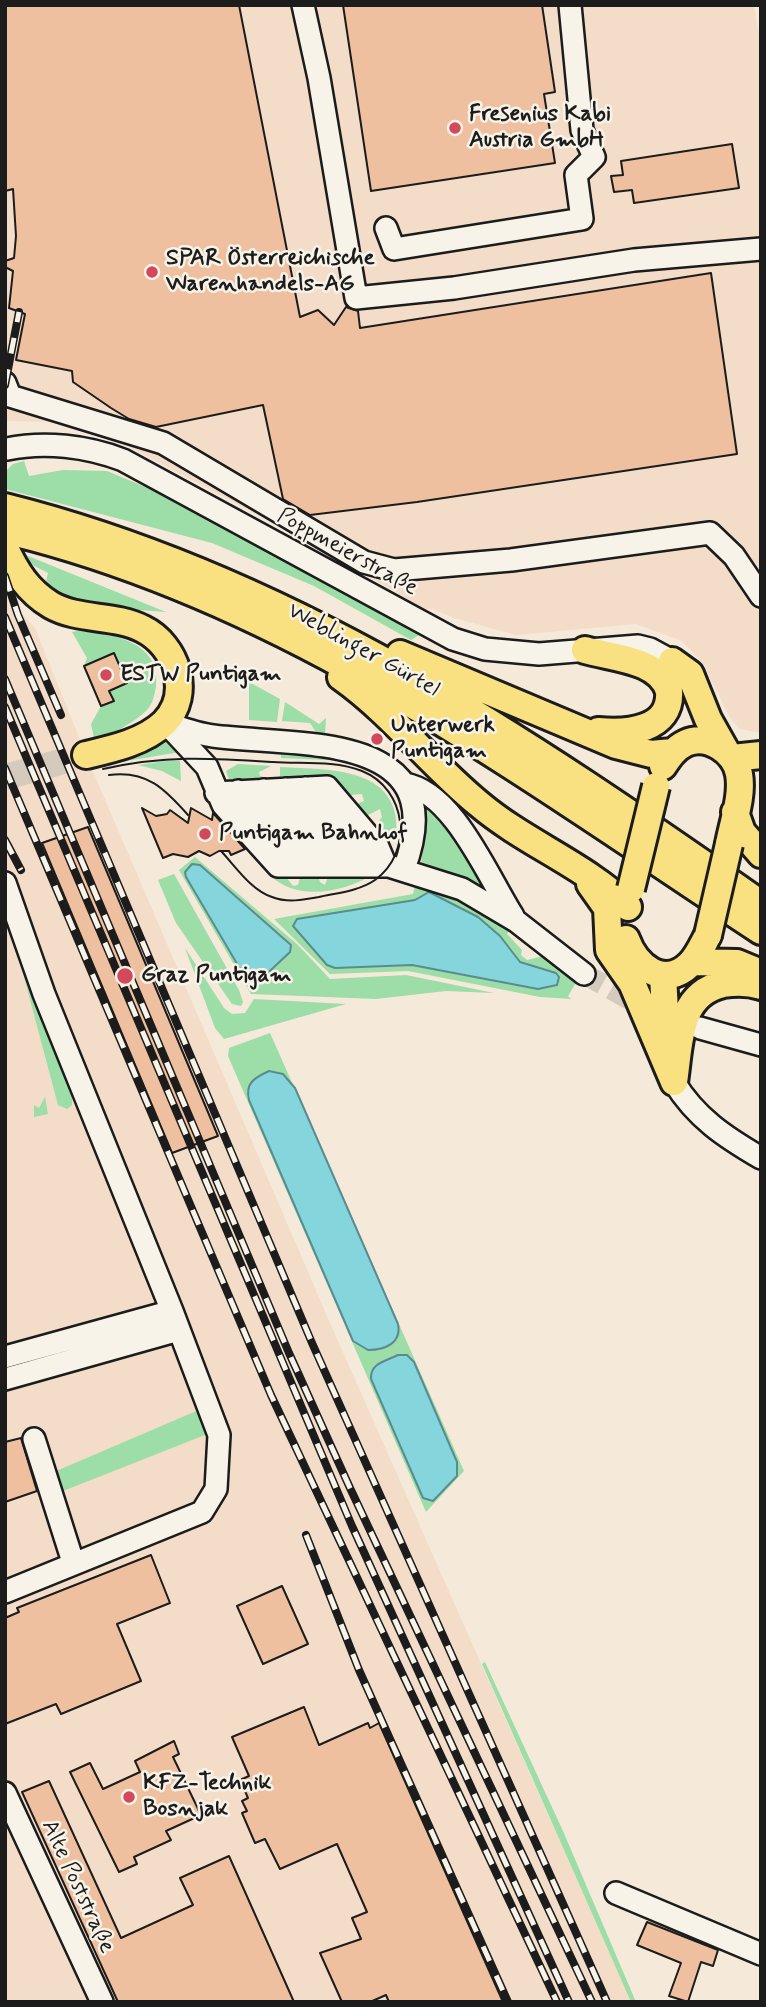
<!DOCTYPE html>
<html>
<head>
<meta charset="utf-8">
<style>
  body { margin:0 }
  #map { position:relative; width:766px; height:2007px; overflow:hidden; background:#f5e9d9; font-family:Mynerve,sans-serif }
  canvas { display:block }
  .frame { position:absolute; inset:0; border:7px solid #1c1c1c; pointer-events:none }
</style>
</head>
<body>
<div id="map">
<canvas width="766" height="2007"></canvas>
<div class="frame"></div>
</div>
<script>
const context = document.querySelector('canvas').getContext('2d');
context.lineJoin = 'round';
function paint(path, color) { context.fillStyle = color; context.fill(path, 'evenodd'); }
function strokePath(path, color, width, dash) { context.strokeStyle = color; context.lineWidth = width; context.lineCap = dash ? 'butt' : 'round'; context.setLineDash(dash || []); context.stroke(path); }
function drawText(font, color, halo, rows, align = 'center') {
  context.font = font + ' Mynerve,sans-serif'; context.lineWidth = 5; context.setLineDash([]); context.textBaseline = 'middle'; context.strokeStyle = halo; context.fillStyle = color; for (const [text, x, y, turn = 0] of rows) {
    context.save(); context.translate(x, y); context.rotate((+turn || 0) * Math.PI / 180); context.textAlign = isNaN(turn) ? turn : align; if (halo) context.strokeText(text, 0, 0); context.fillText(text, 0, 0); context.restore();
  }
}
paint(new Path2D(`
  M5,5H754L761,48V733L740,729L730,718L704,665L682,641L636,624L516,635L454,618L433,609H425L314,545L128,446L91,431L51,422L5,421Z
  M5,595L35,628L91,767L330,1323L631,2002H5Z`), '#f3ddc8');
paint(new Path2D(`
  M24,461L29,476L63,470L107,471L167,496L419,635L411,640L314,586L212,543L5,489V472L13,464Z
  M23,554L166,612C135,609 66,609 46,582L48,573L25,561Z
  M80,630C114,635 161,641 156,687C154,696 153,704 146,711C131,725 112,733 95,742L91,724L101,706L84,666L87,658L72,632Z
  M249,682L280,699L277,722L249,720Z
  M285,702L319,724L326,718L325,734L318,735L310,723L282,721Z
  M162,742L171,743L180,752L91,767Z
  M281,749L350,761L281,758Z
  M166,761H180L181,781L162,771L138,765Z
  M238,764L271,766L259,772L260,776L270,779L229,780L226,771Z
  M280,767C331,770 404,766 396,839L382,838L371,831L382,817L380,809L360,819L350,807L364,801L362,794L340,796L324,775L280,778Z
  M418,795L428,799L496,898L421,866L425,824Z
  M195,857L297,944L330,979L406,975L494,993L446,991L376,999L251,994L179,870Z
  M277,871L284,874L293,886L298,885L301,874L318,876L320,882L325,885L329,874H374C345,892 298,902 271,876Z
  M174,874L239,990L243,1002L241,1006L232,1004L176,923L158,880Z
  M416,881L440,887L511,929L507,934L522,950L521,955L527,960L543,956L577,981L568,996L571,999L540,997L408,971L330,974L274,919L413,894Z
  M12,932L72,1096V1105L67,1109L58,1105Z
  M185,948L224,1008L232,1014L245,1013L254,999L346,1004L224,1039L215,1028Z
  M270,1033L464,1471L426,1512L228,1056L229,1048Z
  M45,1097L48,1114L34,1117V1105L39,1108Z
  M201,1409L210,1433L63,1491L58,1489L54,1472Z
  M485,1662L563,1831L636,2002H631L482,1664Z`), '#9ddda7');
const water = new Path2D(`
  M192,864L200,865L291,945L290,952L256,984L246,979L186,877L185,872Z
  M429,892L478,917L500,936L520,962L556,973L559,977L557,985L538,989L412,965L335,968L327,965L293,926L297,919L415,900Z
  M269,1071L283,1074L295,1088L398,1324C402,1343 385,1350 368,1350L353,1341L249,1100C245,1083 254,1078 269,1071Z
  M398,1355H407L414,1362L457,1462V1476L433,1501L423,1498L371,1379C370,1363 386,1361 398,1355Z`);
paint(water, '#84d6dc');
strokePath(water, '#5a8c8f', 2);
const building = new Path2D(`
  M5,5H239L300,317L318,310L334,325L346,307L358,311L360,328L711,273L737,454L417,502L310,515L283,499L263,405L156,427L129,419L111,408L73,382L72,371L16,360L25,314L9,308L13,271L5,267V261L14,258L16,236L13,189L5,191Z
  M343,5H542L555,92L544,94L555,163L371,191Z
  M732,144L739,188L634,203L632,190L614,192L611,176L623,175L621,161Z
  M114,653L127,683L109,691L114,701L101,706L84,666Z
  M142,808L156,816L167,814L170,810L188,823L191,808L212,820L213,813L245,849L231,855L229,851H219L210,856L199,851L188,857L173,854L163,858Z
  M88,827L218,1136L172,1153L42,843Z
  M21,1438L37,1491L5,1502V1442Z
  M151,1555L170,1603L117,1624L141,1681L61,1714L56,1704L5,1724V1618L19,1612L17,1608Z
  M282,1586L308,1644L263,1664L237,1606Z
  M304,1707L319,1745L368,1723L370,1728L379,1723L503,2002H389L386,1995L370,2002H342L320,1953L361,1939L352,1918L367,1912L337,1844L280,1869L265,1839L255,1843L242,1813L247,1811L242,1801L248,1798L240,1780L249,1776L232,1737Z
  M174,1741L179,1754L173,1757L201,1815L166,1831L171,1840L134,1857L137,1864L119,1872L70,1772L90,1763L103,1789L140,1772L135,1761Z
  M49,1781L121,1938L193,1905L180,1878L229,1856L294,2002H118L22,1792Z
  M647,1922L718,1950L713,1966L701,1962L688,2002L669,1996L681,1963L637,1945Z`);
paint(building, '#efc09f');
strokePath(building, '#1c1c1c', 2);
strokePath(new Path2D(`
  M584,974L649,1010`), '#d4cabd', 21, [21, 10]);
strokePath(new Path2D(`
  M5,777L86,755`), '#d4cabd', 26, [26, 13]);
const minor = new Path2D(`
  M303,5L319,78L356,298L454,288L634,260L761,249
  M386,228L394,249L582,219L576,175L594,157L582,130L570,5
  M5,383L10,396L163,443L364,562L394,570L511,560L710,533L734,556L761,596
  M7,449C44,441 87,446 123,460L453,639L485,649L539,654L638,646L650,649L672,661
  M165,722L207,767L223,805L278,866H389L462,889L516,921L584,974
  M166,723C181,728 197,734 213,736C297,747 456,729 404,869
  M404,784C453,791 488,877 513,916
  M305,788L369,866
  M285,789L345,866
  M263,790L322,866
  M238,791L300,866
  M216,793L327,787L378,847L386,866
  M5,883L44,994L172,1311L5,1357
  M700,1028L761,1045
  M674,1082C696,1118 725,1137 761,1158
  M5,1379L179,1330
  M34,1439L73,1562
  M5,1592L202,1512L216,1489L219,1435L172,1311
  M5,1793L102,2002
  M616,1893L761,1954`);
const major = new Path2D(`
  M5,507C289,578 525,739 761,904
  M12,532C293,601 523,775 761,931
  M5,548C16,572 28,591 51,605C79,621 114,614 143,629C176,645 193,694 164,723C144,742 112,749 86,755
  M585,650C612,658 659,659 669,691C672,730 627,734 598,731
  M400,654L616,745L651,754L673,752
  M672,661L690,674L708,719L726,751
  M341,677C393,714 430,764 479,804C525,843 585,865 628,907
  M732,758L761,755
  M663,766C669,757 675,748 686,743C708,733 735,752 739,774C743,796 733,822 729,844
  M735,812L742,832L761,854
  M590,884L607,908L609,950L632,983L674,1082
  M626,939C636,966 664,990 690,964C698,956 703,944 708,935
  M692,962L737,963L761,973
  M663,975L667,1049
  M674,1082C680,1044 677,994 723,984C736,982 749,982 761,986`);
strokePath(minor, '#1c1c1c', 26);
strokePath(major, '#1c1c1c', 32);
strokePath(minor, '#f7f3e8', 21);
strokePath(major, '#f9e181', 26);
strokePath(new Path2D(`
  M103,769C165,755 210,758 273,762C302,764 334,760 362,771C407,789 414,852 375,880C359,891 337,893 319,897C303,900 287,903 272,897C251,890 236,867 221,851
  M109,775C147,770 165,789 188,815`), '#1c1c1c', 2);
const rail = new Path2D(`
  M5,385L19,312
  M5,576L18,615L61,715
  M5,617L312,1343L607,2002
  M5,679L289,1353L350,1488L592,2002
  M5,707L352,1526L569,2002
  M5,768L271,1395L557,2002
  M5,840L21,870
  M306,1535L359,1670L508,2002`);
strokePath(rail, '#1c1c1c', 8);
strokePath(rail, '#f7f3e8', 5, [16]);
const majorBridge = new Path2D(`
  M631,889L656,786
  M708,935L729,844`);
strokePath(majorBridge, '#1c1c1c', 32, []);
strokePath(majorBridge, '#f9e181', 26);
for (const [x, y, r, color] of [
  [455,128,7,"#d1495b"],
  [152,272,7,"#d1495b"],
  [106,675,7,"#d1495b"],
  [377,739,7,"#d1495b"],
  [205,834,7,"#d1495b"],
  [125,976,9,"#d1495b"],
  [129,1797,7,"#d1495b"]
]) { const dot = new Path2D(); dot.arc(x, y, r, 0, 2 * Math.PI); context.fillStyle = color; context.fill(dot); strokePath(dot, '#f7f3e8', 2.5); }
drawText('bold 23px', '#1c1c1c', '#f7f3e8', [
  ["Fresenius Kabi",469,115],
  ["Austria GmbH",469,141],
  ["SPAR Österreichische",166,259],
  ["Warenhandels-AG",166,285],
  ["ESTW Puntigam",120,675],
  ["Unterwerk",391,726],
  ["Puntigam",391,752],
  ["Puntigam Bahnhof",219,834],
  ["Graz Puntigam",141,976],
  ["KFZ-Technik",143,1784],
  ["Bosnjak",143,1810]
], 'left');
drawText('23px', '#1c1c1c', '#f7f3e8', [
  ["Poppmeierstraße",347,553,29],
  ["Weblinger Gürtel",363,651,29],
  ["Alte Poststraße",77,1887,65]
]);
</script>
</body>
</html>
